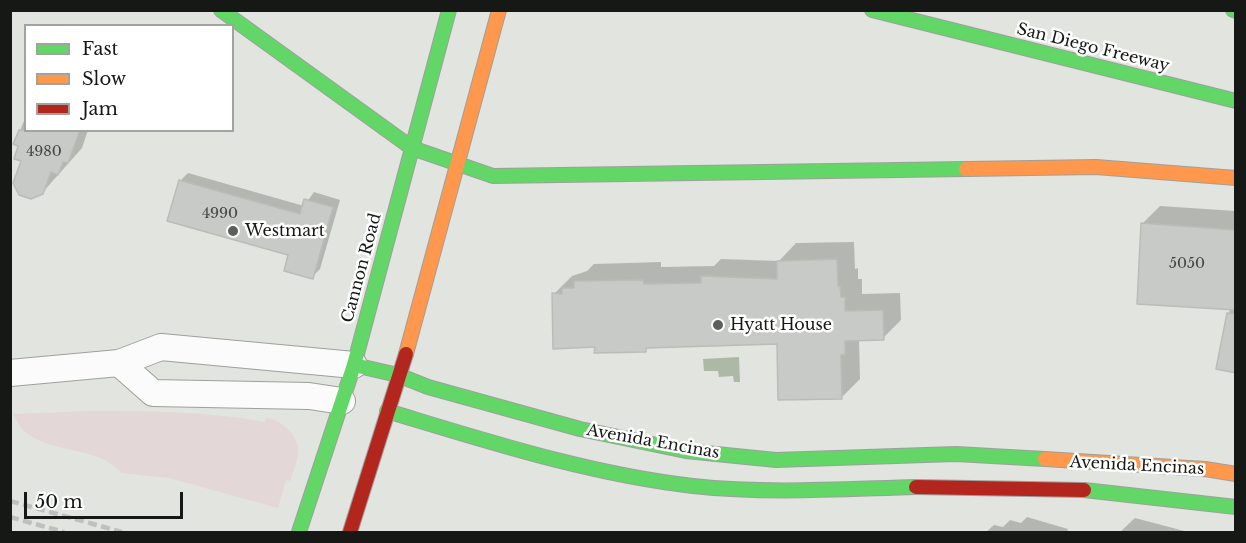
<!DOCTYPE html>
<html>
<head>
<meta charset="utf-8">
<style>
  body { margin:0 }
  #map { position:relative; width:1246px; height:543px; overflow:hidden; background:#e1e4df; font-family:"Libre Baskerville",serif }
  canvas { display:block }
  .frame { position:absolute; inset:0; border:12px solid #161815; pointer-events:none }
  .legend { position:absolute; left:24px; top:24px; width:210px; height:108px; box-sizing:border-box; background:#fff; border:2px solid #a2a3a1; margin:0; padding:8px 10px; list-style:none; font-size:18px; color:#161815 }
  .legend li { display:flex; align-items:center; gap:12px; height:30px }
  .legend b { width:30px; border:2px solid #a2a3a1 }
  .scale { position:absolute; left:24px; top:492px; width:159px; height:27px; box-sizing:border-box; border:3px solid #161815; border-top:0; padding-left:8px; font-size:18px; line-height:21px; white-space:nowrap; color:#161815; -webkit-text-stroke:4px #fff; paint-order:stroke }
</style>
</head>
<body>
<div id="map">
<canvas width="1246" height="543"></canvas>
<div class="frame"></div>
<ul class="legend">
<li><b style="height:8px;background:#63d668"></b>Fast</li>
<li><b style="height:8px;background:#ff974d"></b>Slow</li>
<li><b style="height:8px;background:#b3261e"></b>Jam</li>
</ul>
<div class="scale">50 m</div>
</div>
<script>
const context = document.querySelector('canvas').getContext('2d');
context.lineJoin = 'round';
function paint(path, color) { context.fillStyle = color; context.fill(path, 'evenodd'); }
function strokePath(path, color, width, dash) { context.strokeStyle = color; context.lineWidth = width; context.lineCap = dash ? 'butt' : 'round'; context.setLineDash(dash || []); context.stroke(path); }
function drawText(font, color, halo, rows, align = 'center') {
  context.font = font + ' "Libre Baskerville",serif'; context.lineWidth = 5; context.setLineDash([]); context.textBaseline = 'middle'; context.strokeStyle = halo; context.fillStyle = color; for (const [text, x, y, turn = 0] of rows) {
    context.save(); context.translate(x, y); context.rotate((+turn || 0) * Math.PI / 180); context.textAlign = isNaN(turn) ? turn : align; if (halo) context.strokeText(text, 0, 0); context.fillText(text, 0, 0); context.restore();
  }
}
paint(new Path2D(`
  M89,411C149,411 206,411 265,422L266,418C280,419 295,433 298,447C300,456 293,471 290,481L286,480L278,508L169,478L121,473C99,445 50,455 23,430C19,426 16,419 13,414Z`), '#e3d7d8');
paint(new Path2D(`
  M739,357L740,382H734L733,376L719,377L718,371H704L703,359Z`), '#adb9a4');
paint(new Path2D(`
  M26,116V130H88L82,148L42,193L23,160L20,145L15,143Z
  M188,173L304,206L314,192L340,200L320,269L312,277L290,254L180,181Z
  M1160,206L1236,211V371L1218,368L1230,308L1142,224Z
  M854,242L855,269L858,268V279H862V294L900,293L901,320L883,338L859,339L860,379L842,397L778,343L650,346L645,350L596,346L554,294L572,276L587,271L594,264L661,262V267L714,266L721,259L779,261L796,243Z
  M1027,517L1068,529L1067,532H986L994,525L1003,527L1010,520L1021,523Z
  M1135,518L1188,532H1120Z`), '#0003');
const building = new Path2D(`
  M19,130H80L68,163L63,162L58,175L51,172L43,194L31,199L19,195L13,183L21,161L14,159L18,146L13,144Z
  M179,180L300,214L304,199L333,207L313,279L284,271L288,255L167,221Z
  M1141,223L1236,230V310L1137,304Z
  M837,259L838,286H840L841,297H845V311L883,310L884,340L845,341V355H841L842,399L778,400L777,344L646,348V352L594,353L595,347L553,349L552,293L562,294V288H574V281L643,280L644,284L701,283V276L777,279V261Z
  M1227,313L1236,314V373L1216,369Z`);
paint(building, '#c8cac7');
strokePath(building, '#babcb8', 1.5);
const street = new Path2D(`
  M119,363L153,393L309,396L342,401
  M10,373L119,363L161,347L354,365`);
const fast = new Path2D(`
  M221,10L412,148L493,176L966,169
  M872,10L1236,101
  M1233,10L1236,11
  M354,365L398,375L428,387L580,429L686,451L776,460L956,454L1045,459
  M387,411C487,441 588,474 693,486C767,494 842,489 916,487
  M1084,490L1236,507
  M299,532L354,365L449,10`);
const slow = new Path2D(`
  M966,169L1096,167L1236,178
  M406,354L499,10
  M1045,459L1205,469L1236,474`);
const jam = new Path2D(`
  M916,487L1084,490
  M350,532L406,354`);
strokePath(street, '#9ea09c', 28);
strokePath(fast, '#9ea09c', 16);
strokePath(slow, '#9ea09c', 16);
strokePath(jam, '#9ea09c', 16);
strokePath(street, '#fafbfa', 26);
strokePath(fast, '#63d668', 14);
strokePath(slow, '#ff974d', 14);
strokePath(jam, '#b3261e', 14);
strokePath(new Path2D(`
  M10,501L122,532
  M10,517L64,532`), '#bebfbe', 4.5, [9, 4.5]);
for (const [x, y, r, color] of [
  [233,231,6,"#5d5f5c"],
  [718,325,6,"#5d5f5c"]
]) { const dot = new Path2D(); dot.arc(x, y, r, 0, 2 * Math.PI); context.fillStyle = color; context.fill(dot); strokePath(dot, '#fff', 2); }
drawText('14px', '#444642', null, [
  ["4980",44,152],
  ["4990",220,214],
  ["5050",1187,264]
]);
drawText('16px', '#161815', '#fff', [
  ["San Diego Freeway",1093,48,14],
  ["Cannon Road",362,268,-75],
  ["Avenida Encinas",653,442,10],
  ["Avenida Encinas",1137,466,3]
]);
drawText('16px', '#161815', '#fff', [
  ["Westmart",245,231],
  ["Hyatt House",730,325]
], 'left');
</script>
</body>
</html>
